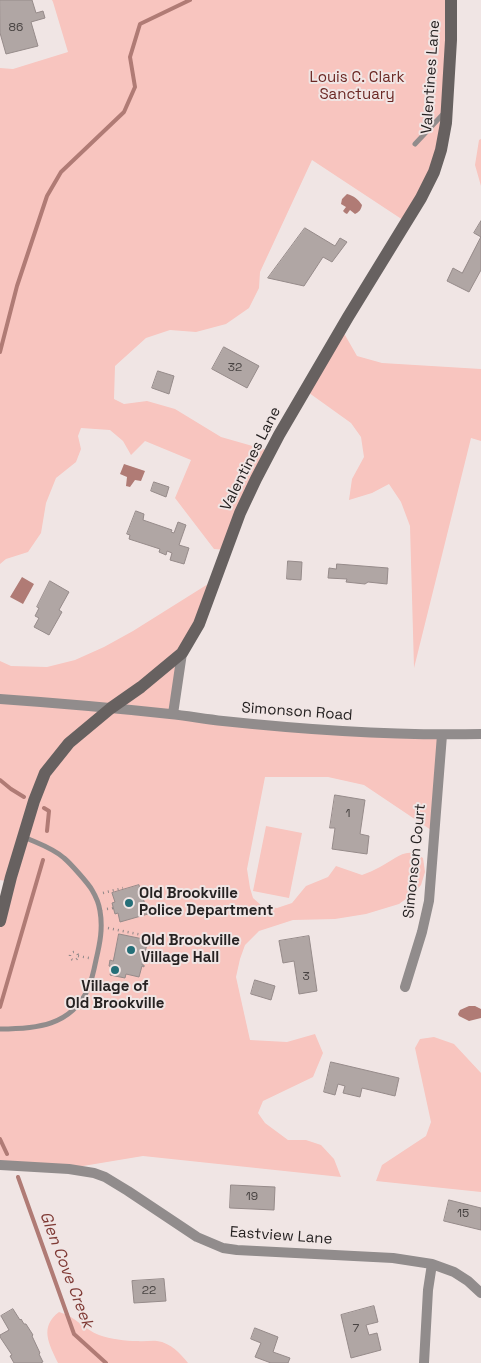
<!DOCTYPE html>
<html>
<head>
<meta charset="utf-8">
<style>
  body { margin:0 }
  canvas { display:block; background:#f0e5e4 }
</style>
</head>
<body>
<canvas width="481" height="1363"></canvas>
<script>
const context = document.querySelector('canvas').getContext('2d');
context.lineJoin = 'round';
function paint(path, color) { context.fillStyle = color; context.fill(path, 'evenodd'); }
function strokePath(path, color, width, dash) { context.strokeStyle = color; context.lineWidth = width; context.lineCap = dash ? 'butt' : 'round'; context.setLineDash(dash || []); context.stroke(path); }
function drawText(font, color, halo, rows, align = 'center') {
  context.font = font + ' "Space Grotesk",sans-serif'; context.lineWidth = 4; context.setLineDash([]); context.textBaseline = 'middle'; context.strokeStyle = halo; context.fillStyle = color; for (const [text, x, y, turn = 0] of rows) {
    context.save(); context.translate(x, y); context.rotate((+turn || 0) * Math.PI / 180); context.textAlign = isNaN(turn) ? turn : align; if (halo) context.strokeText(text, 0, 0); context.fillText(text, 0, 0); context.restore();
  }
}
paint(new Path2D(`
  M52,0H451L441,150L406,222L312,160L260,272L259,288L249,308L226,324L196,332L170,330L146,338L115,366L114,399L124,404L147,401L175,409L221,437L270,451L227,550L214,549L175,498L191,460L145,441L131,455L123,441L110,430L81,428L78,436L81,449L76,462L56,478L46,503L41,533L28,552L6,559L0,564V68L13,69L68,52L53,2Z
  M481,139V186L475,165L479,140Z
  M341,328L357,356L382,363L481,369V441L471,438L414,668L410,526L401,502L389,484L372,493L349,500L352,479L364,457L361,437L351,423L305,390Z
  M216,579L182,653L173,714L442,735L431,830L364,785L328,777H265L247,869L250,888L253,898L262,906L277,908L292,903L306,886L328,877L336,866L362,875C368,873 374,870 380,867C395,860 406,845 423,858L425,872L421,885L414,893L399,904L366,914L335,919L293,920L259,931L245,945L240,959L236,977L250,1040L287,1042L315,1034L323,1053L313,1077L263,1101L258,1113L265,1123L288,1140H306L321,1145L334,1159L341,1177L143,1156L65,1169L0,1165V900L10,882L0,880V661L11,666L47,667L75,660L104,647L133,631Z
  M266,826L302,833L289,898L253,891Z
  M434,1037L454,1044L481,1073V1192L376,1181L382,1165L426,1136L431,1122L415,1048L420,1039Z
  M59,1312C75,1316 85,1330 99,1335C111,1339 125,1341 138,1341C144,1342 151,1340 157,1341C171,1343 180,1353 188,1363H58C49,1344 39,1327 59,1312Z`), '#f8c5bf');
paint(new Path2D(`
  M347,194C354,196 358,199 362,205C361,210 359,212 355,214L350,210L347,214L345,213L343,211L346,207L341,204L342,199Z
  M124,464L145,471L141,481L135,480L130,487L126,486L127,477L120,474Z
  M22,577L34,584L23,604L10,597Z
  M469,1006H475L481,1009V1018L469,1021L459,1016L458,1014L460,1010Z`), '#b07b75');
strokePath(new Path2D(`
  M0,352L17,286L47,196L61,172L124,112L135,87L130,57L140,24L190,0
  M0,780L11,789L24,797
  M44,808L49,811L47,831
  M0,1007L43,860
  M0,1139L7,1154
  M18,1177L74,1334L106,1363`), '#b07b75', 4);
const building = new Path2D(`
  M0,0H32L36,13L43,11L45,18L31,22L38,46L6,54L0,33Z
  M481,221V237L474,233Z
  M305,228L335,246L340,238L347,242L332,262L323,257L304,286L268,278Z
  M481,237V270L469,292L447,281L453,268L462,273Z
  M224,347L259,366L247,388L212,369Z
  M158,371L174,376L169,394L152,388Z
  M154,482L169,487L166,497L151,491Z
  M136,511L144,514L143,520L172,530L171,532L174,533L178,522L186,525L179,545L189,548L184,564L170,560L172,553L167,551L166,555L159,552L160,549L129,539L130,535L127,534Z
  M288,561L302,562L301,580L287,579Z
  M337,564L388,568L387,584L368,582L365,584L346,582L347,579L328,578L329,568L336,569Z
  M50,581L69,592L59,610L62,612L49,635L34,627L39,618L35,616L39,608L37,607Z
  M335,795L365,800L360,834L369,836L367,854L332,849L335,828H330Z
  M139,885L148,914L120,922L118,913L115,914L112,903L115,902L112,893Z
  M119,934L148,940L142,965H144V967L142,966L139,977L126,974L125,978L110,975L112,967L109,966L110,960L113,961Z
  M309,936L317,991L299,994L294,961L283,963L279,941Z
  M255,980L275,986L271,1000L251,994Z
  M331,1062L399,1078L395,1096L362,1088L360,1097L343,1093L345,1086L338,1084L335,1095L324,1092Z
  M231,1185L275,1187L274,1210L230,1208Z
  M449,1200L481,1208V1230L444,1221Z
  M164,1279L166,1301L134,1303L132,1281Z
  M374,1306L378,1322L366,1325L369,1335L377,1333L381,1350L351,1358L341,1315Z
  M13,1309L20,1320L21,1319L24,1324H26L33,1335L32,1336L40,1353L39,1354L43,1362L40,1363H14L10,1356L12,1355L0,1337V1335L9,1330L1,1316Z
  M255,1328L278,1337L273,1352L290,1358L288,1363H271L255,1357L261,1343L251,1339Z`);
paint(building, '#b0a6a4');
strokePath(building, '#968b8a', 1);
strokePath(new Path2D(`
  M103,893L123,888
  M107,909L113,908
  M108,928L147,936L150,940L144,963L143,962
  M70 956a4 4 0 1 1 8 0a4 4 0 1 1-8 0Z
  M78,956L89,958`), '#908888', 2.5, [1, 4]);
strokePath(new Path2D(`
  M415,144L445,112
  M0,1029C36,1029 71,1026 88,989C92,980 94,970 96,960C100,943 103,928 100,911C99,904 95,895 92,890C88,883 70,863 64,858C53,848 37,843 24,837`), '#918c8c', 5);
strokePath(new Path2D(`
  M0,699C57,703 114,708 170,714C188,716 205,719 223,721C308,730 395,736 481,734
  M173,714L182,653
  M405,987L422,932L429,901L442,735
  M0,1165L69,1169L94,1173L105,1177L128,1191L197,1237L223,1248L237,1250L393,1258L432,1264L454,1272L468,1281L481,1293
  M424,1363L428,1290L432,1264`), '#918c8c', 10);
strokePath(new Path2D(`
  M0,921L11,877L34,801L45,773L69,743L111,708L141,687L182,653L199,624L240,513L256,479L279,435L348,317L421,198L434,172L441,150L446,123L451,40V0`), '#676160', 12);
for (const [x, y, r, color] of [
  [129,903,5,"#256f78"],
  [131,950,5,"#256f78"],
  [115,970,5,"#256f78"]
]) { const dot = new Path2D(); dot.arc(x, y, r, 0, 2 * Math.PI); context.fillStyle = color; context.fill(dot); strokePath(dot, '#f0e5e4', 2); }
drawText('12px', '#484342', null, [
  ["86",16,28],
  ["32",235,368],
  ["1",348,814],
  ["3",306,977],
  ["19",252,1197],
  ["15",463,1214],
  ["22",149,1291],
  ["7",356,1329]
]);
drawText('15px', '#262222', '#f0e5e4', [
  ["Valentines Lane",431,77,-86],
  ["Valentines Lane",251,459,-63],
  ["Simonson Road",297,712,4],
  ["Simonson Court",415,861,-84],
  ["Eastview Lane",281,1236,4]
]);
drawText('15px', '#6b2824', '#f0e5e4', [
  ["Louis C. Clark",357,78],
  ["Sanctuary",357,95]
]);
drawText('bold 15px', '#262222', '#f0e5e4', [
  ["Old Brookville",139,894],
  ["Police Department",139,911],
  ["Old Brookville",141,941],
  ["Village Hall",141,958],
  ["Village of",115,987,"center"],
  ["Old Brookville",115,1004,"center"]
], 'left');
drawText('italic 16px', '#7f3a35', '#f0e5e4', [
  ["Glen Cove Creek",66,1270,69]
]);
</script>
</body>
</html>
